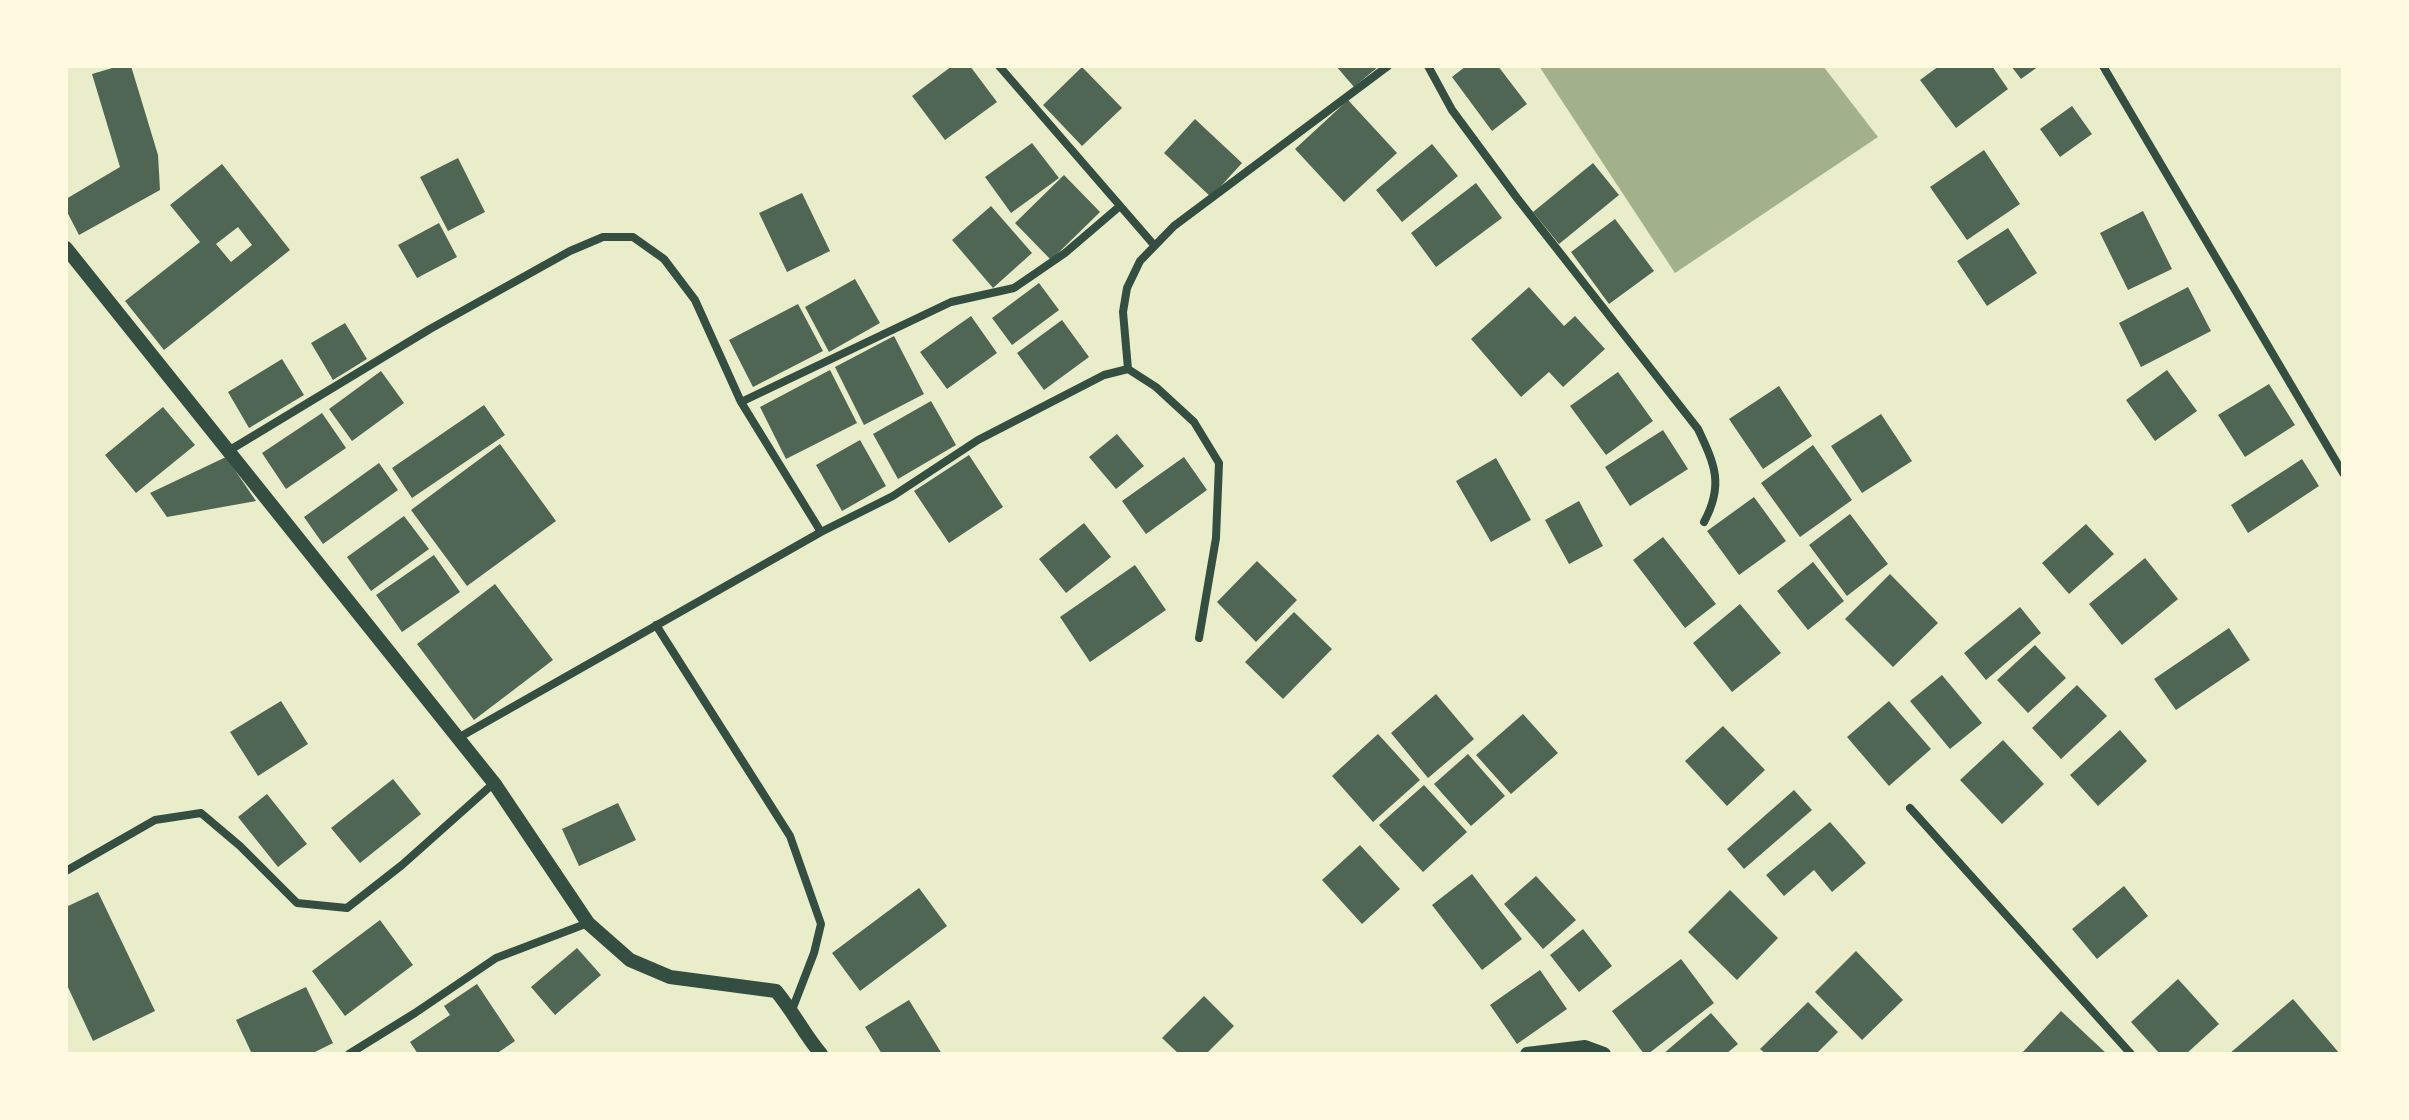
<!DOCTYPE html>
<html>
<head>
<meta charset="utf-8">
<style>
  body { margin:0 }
  #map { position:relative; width:2409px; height:1120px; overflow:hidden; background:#e9edc9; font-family:"Exo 2",sans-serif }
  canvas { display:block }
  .frame { position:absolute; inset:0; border:68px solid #fefae0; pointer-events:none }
</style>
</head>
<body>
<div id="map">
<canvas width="2409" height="1120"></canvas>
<div class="frame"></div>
</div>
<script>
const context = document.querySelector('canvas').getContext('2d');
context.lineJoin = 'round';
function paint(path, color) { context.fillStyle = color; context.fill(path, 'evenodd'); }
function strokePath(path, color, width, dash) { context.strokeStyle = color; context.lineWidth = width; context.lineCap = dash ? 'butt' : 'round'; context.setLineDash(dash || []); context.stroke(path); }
paint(new Path2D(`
  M1539,66H1823L1878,137L1675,273Z`), '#a3b18a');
paint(new Path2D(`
  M119,66H131L158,155L160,190L79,235L66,210V199L120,167L92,74Z
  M952,66H970L997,102L945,140L912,96Z
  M1336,66H1379L1354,87Z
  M1466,66H1498L1527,104L1492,131L1452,77Z
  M1939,66H1992L2008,89L1956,128L1920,80Z
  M2011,66H2039L2021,79Z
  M1082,67L1122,108L1082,146L1043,105Z
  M1348,100L1397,153L1344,202L1295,149Z
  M2072,106L2092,134L2060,157L2040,129Z
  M1195,119L1242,163L1211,197L1164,153Z
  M1032,143L1059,178L1011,213L985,177Z
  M1432,144L1458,176L1402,222L1376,190Z
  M1984,150L2020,204L1967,240L1930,187Z
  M458,158L485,212L448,231L420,177Z
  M1593,163L1619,195L1559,244L1533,212Z
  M222,164L290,250L164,350L125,301L200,242L170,205ZM238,227L252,245L231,262L216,244Z
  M1064,175L1100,212L1051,260L1015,223Z
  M1476,183L1502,218L1436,267L1411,233Z
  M802,193L830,251L787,272L759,213Z
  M991,206L1032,253L993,288L952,240Z
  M2143,211L2172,269L2128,290L2100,233Z
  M1615,219L1654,271L1609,304L1571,252Z
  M439,223L457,257L417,278L398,245Z
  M2008,228L2037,273L1987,306L1957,261Z
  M855,279L880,323L829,352L805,307Z
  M1039,283L1059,310L1012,345L992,318Z
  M1529,287L1564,326L1575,316L1605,349L1563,387L1549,372L1521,397L1471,339Z
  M2188,287L2211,331L2141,367L2119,323Z
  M798,304L823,351L753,387L729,340Z
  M971,316L997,353L947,389L920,352Z
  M1062,320L1089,357L1044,390L1017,353Z
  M345,323L367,359L333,380L311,343Z
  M894,336L924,394L864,425L835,367Z
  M282,359L304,395L249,428L228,392Z
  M830,370L857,423L786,459L760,407Z
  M2167,370L2197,411L2155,441L2126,400Z
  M381,371L404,403L352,441L329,409Z
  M1618,372L1653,421L1606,455L1570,406Z
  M2269,384L2295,425L2245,457L2218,415Z
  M1779,386L1812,436L1763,469L1729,419Z
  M931,401L956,445L898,479L873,434Z
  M484,405L505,435L412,498L392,468Z
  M163,407L195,445L136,493L105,455Z
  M322,413L346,448L286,489L262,453Z
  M1881,414L1912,461L1862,493L1831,446Z
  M1663,430L1688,469L1630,506L1605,467Z
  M1117,434L1144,466L1116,489L1089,457Z
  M860,440L886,486L842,511L816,465Z
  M500,444L556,521L467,586L411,510Z
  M1813,445L1852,500L1800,537L1761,483Z
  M969,455L1003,507L949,543L914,491Z
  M226,457L256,501L167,517L150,493Z
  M1184,457L1207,490L1146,534L1122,501Z
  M1496,458L1531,520L1491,542L1456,481Z
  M2302,459L2319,486L2248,533L2231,505Z
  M379,463L398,490L323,544L304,517Z
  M1754,497L1786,541L1739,575L1707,531Z
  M1579,501L1603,546L1569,564L1545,520Z
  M1850,514L1888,564L1847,596L1809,545Z
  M404,516L429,549L371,591L347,557Z
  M1084,523L1111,557L1066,593L1039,559Z
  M2086,524L2114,554L2069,594L2042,563Z
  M1663,537L1716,604L1685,628L1633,560Z
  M434,555L460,592L402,632L376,595Z
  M2145,558L2178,599L2122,645L2089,604Z
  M1257,561L1297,600L1256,642L1217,602Z
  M1813,562L1844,601L1808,630L1777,591Z
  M1135,565L1166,610L1090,662L1060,617Z
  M1890,574L1938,623L1893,667L1845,619Z
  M495,584L553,660L474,720L417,644Z
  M1740,604L1781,653L1732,692L1693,643Z
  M2020,607L2041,633L1986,680L1964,653Z
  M1294,612L1332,649L1283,699L1245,662Z
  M2229,628L2250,660L2176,710L2154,679Z
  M2035,645L2066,678L2028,713L1997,680Z
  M1942,675L1982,723L1950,749L1910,701Z
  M2077,685L2107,716L2061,759L2032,728Z
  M1436,694L1474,739L1428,778L1391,733Z
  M281,701L308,744L258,776L230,732Z
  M1889,701L1931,749L1889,786L1847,737Z
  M1523,714L1558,753L1511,794L1476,755Z
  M1723,726L1765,770L1727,806L1685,761Z
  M2120,730L2147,761L2098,806L2070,775Z
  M1378,734L1420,780L1373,822L1332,776Z
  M2003,740L2044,784L2002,824L1960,780Z
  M1468,754L1505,796L1471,826L1434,784Z
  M393,779L421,814L360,863L331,828Z
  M1424,785L1467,832L1423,872L1379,825Z
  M1794,790L1812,810L1744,869L1727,849Z
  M267,794L307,844L278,867L238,817Z
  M618,803L636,840L579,866L562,829Z
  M1830,822L1866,863L1832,892L1814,870L1784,896L1766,875Z
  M1360,845L1400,889L1362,924L1322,880Z
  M1472,874L1522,939L1482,970L1432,905Z
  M1536,876L1576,920L1543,949L1504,904Z
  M2124,886L2148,916L2097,959L2072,929Z
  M919,888L947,926L860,991L832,953Z
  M1730,890L1778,938L1737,980L1688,932Z
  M98,892L155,1011L93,1041L66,983V907Z
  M380,920L413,965L345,1016L312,971Z
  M1583,929L1612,966L1579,992L1550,955Z
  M577,948L601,975L555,1015L531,987Z
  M1856,951L1903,1000L1862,1040L1815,992Z
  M1681,959L1714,1003L1648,1054H1644L1612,1011Z
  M1540,970L1567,1009L1517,1044L1490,1005Z
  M2178,979L2219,1024L2186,1054H2160L2131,1022Z
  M477,984L515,1041L496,1054H418L410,1042L450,1015L444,1006Z
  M306,987L333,1043L311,1054H252L236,1020Z
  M1204,996L1234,1026L1206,1054H1179L1162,1038Z
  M2293,999L2340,1054H2229Z
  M909,1000L942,1054H882L865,1027Z
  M1808,1002L1838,1032L1816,1054H1766L1760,1049Z
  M2061,1011L2107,1054H2021Z
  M1711,1013L1738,1044L1726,1054H1663Z`), '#4f6655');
strokePath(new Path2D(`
  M999,66L1154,245
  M1428,66L1452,110L1517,198L1698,429C1715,465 1724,485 1704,522
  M2103,66L2343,473
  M1128,369L1123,312L1127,288L1140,261L1174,226L1388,66
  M741,402L951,302L1014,288L1065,253L1120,206
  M230,450L430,329L570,251L603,237H633L664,259L695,300L741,402L821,532L893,496L978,440L1104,375L1128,369L1156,387L1194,422L1219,463L1216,538L1199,638
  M656,625L790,836L821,924L814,953L792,1010
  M458,738L821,532
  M1910,808L2131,1054
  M66,871L155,820L201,813L240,846L297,903L347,908L402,865L494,783
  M349,1054L415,1013L496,958L588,923`), '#344e41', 8);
strokePath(new Path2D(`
  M66,248L494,783L588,923L630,960L670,977L776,991C793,1011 804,1034 821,1054
  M1527,1054L1585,1047L1604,1054`), '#344e41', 14);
</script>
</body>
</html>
